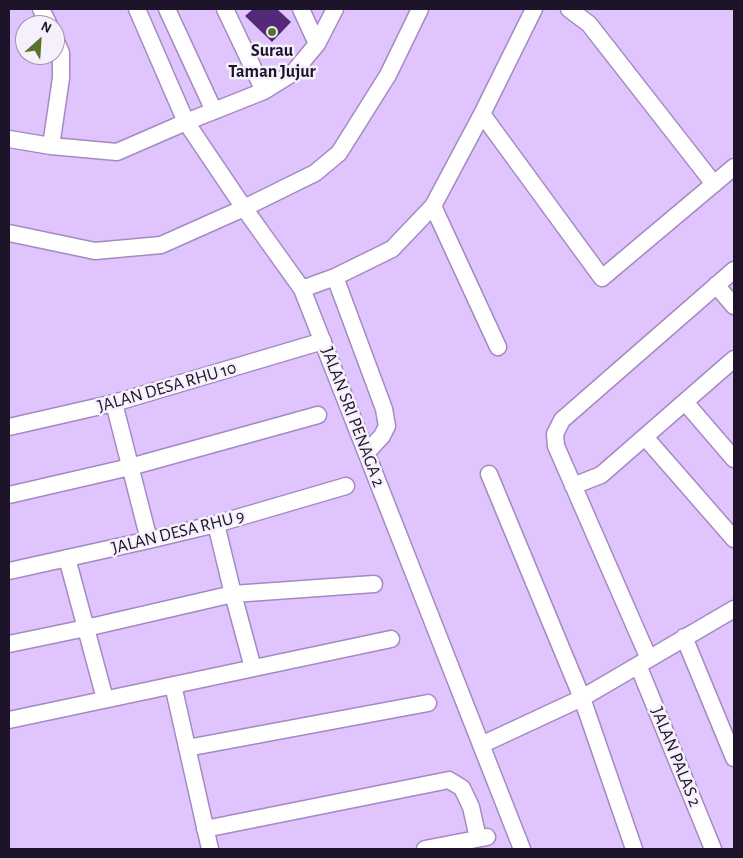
<!DOCTYPE html>
<html>
<head>
<meta charset="utf-8">
<style>
  body { margin:0 }
  #map { position:relative; width:743px; height:858px; overflow:hidden; background:#dfc4fe; font-family:"Alegreya Sans",sans-serif }
  canvas { display:block }
  .frame { position:absolute; inset:0; border:10px solid #1e1429; pointer-events:none }
  .north { position:absolute; left:15px; top:15px; width:50px; height:50px; box-sizing:border-box; background:#f5f0fc; border:1px solid #9f98a8; border-radius:50%; rotate:26deg; font-size:14px; font-weight:700; line-height:20px; text-align:center; color:#1e1429 }
  .north::after { content:''; display:block; margin:auto; width:18px; height:22px; background:#5a7427; clip-path:polygon(50% 0,100% 100%,50% 72%,0 100%) }
</style>
</head>
<body>
<div id="map">
<canvas width="743" height="858"></canvas>
<div class="frame"></div>
<div class="north">N</div>
</div>
<script>
const context = document.querySelector('canvas').getContext('2d');
context.lineJoin = 'round';
function paint(path, color) { context.fillStyle = color; context.fill(path, 'evenodd'); }
function strokePath(path, color, width, dash) { context.strokeStyle = color; context.lineWidth = width; context.lineCap = dash ? 'butt' : 'round'; context.setLineDash(dash || []); context.stroke(path); }
function drawText(font, color, halo, rows, align = 'center') {
  context.font = font + ' "Alegreya Sans",sans-serif'; context.lineWidth = 5; context.setLineDash([]); context.textBaseline = 'middle'; context.strokeStyle = halo; context.fillStyle = color; for (const [text, x, y, turn = 0] of rows) {
    context.save(); context.translate(x, y); context.rotate((+turn || 0) * Math.PI / 180); context.textAlign = isNaN(turn) ? turn : align; if (halo) context.strokeText(text, 0, 0); context.fillText(text, 0, 0); context.restore();
  }
}
paint(new Path2D(`
  M253,9H277L291,22L272,42L245,16Z`), '#532a77');
const minor = new Path2D(`
  M41,9L49,25
  M137,9L186,122L244,208L302,289L522,849
  M167,9L214,111
  M225,9L264,91
  M301,9L317,44
  M569,9L589,24L714,184
  M482,114L602,278L734,167
  M9,139L51,146L117,152L186,122L264,91L293,73L317,44L335,9
  M51,146L61,78V53L55,39
  M433,206L498,347
  M9,233L95,251L161,245L244,208L315,173L339,153L388,75L420,9
  M335,277L384,409L387,426L382,436L367,452
  M716,285L734,306
  M302,289L335,277L392,249L433,206L482,114L534,9
  M685,402L734,459
  M114,403L149,540
  M9,427L114,403L323,341
  M645,437L734,539
  M489,474L582,698L634,849
  M573,486L601,475L734,359
  M9,495L130,467L318,415
  M216,524L233,594L253,668
  M67,558L105,699
  M9,571L149,540L216,524L346,486
  M684,637L734,758
  M9,644L86,628L233,594L374,584
  M649,659L556,446L555,434L562,420L734,270
  M638,665L713,849
  M173,685L210,849
  M9,720L391,639
  M481,745L582,698L734,609
  M187,748L428,703
  M205,829L449,780L462,788L471,807L478,838
  M425,849L487,837`);
strokePath(minor, '#a48ac1', 19);
strokePath(minor, '#fff', 16);
for (const [x, y, r, color] of [
  [272,32,5,"#5a7427"]
]) { const dot = new Path2D(); dot.arc(x, y, r, 0, 2 * Math.PI); context.fillStyle = color; context.fill(dot); strokePath(dot, '#f5f0fc', 2); }
drawText('bold 18px', '#1e1429', '#f5f0fc', [
  ["Surau",272,51],
  ["Taman Jujur",272,72]
]);
drawText('18px', '#1e1429', '#f5f0fc', [
  ["JALAN DESA RHU 10",167,387,-16],
  ["JALAN SRI PENAGA 2",353,417,69],
  ["JALAN DESA RHU 9",178,532,-14],
  ["JALAN PALAS 2",676,757,68]
]);
</script>
</body>
</html>
